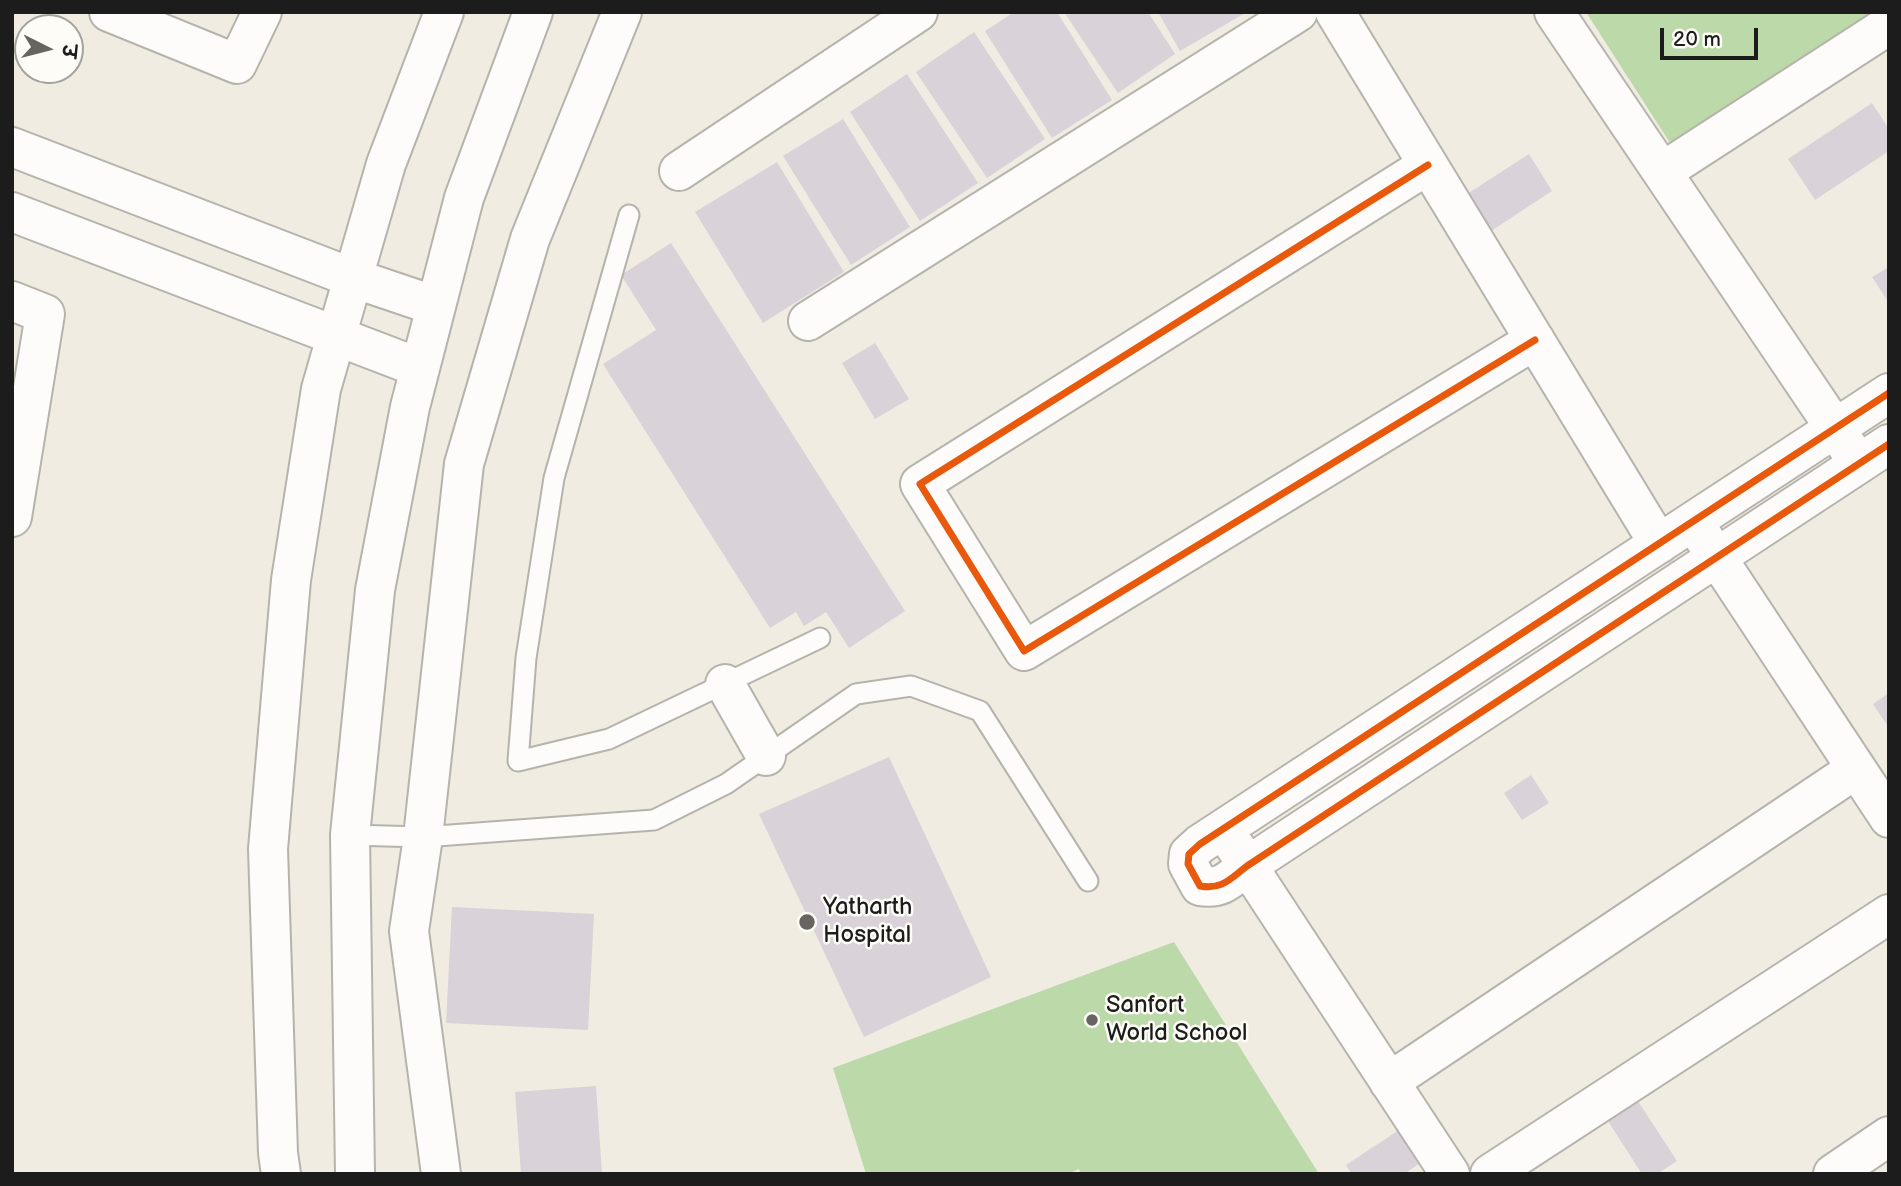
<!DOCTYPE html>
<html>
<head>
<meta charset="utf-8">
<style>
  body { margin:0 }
  #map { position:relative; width:1901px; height:1186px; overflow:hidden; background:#f0ece2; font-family:"Balsamiq Sans","Playpen Sans Deva",sans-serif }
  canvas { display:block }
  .frame { position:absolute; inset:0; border:14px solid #1c1c1c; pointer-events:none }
  .north { position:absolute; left:14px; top:14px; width:70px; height:70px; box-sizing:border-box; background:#fdfcf7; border:2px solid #a3a29f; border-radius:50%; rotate:96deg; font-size:19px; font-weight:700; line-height:28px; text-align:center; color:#1c1c1c }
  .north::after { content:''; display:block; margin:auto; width:24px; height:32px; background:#666561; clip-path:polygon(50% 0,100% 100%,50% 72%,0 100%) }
  .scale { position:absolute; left:1660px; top:28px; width:98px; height:32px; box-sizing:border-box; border:4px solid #1c1c1c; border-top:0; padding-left:9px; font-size:21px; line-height:24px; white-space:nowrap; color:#1c1c1c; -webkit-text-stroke:5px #fdfcf7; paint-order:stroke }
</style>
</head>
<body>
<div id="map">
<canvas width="1901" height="1186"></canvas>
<div class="frame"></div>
<div class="north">उ</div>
<div class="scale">20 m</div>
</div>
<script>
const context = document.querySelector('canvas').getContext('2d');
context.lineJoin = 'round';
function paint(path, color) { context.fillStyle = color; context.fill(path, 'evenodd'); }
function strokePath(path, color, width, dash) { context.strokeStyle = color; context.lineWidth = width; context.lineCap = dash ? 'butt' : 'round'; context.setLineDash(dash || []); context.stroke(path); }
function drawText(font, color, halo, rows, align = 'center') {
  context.font = font + ' "Balsamiq Sans",sans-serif'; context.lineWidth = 5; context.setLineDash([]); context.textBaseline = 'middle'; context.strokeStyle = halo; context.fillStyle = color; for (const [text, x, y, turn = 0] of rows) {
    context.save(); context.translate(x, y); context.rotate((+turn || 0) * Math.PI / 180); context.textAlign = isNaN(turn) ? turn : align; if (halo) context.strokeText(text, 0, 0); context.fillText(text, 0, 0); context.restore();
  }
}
paint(new Path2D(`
  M1586,12H1871L1670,143Z
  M1174,942L1319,1174H1081L1079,1169L1067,1174H866L833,1068Z`), '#bcd9aa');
paint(new Path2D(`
  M1014,12H1057L1112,100L1052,138L985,31Z
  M1064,12H1148L1175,54L1118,93Z
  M1158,12H1247L1180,51Z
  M974,32L1045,139L987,178L916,72Z
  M907,74L978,183L920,221L850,112Z
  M1872,103L1889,129V151L1815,200L1788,159Z
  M843,119L910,227L851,265L783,156Z
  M1529,154L1552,191L1491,231L1467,194Z
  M777,162L844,272L763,323L695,212Z
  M671,243L905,611L849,648L826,612L804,626L796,612L770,628L603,364L656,330L621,275Z
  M1889,267V303L1872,277Z
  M875,343L909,399L875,419L842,363Z
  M1889,693V728L1873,704Z
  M889,757L991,977L864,1037L759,814Z
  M1531,775L1549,803L1522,820L1504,793Z
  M452,907L594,914L588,1030L446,1023Z
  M596,1086L602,1174H521L515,1092Z
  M1634,1095L1677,1161L1657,1174H1642L1604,1115Z
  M1402,1128L1423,1161L1404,1174H1352L1346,1165Z`), '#d9d2d8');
const service = new Path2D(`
  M629,215L554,478L526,658L518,761L609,739L820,638
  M350,835L423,837L654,820L726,784L856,694L911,686L980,711L1088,881`);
const minor = new Path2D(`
  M109,12L237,64L262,12
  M1335,12L1659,544
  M1554,12L1849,449
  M1428,165L920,484L1024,651L1535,340
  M679,171L918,12
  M1662,172L1889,25
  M12,301L45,314L12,517
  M808,321L1298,12
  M1889,393L1200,844L1189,854L1188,864L1200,886C1222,890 1230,879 1247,866L1889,444
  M1702,535L1889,818
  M725,684L766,756
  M1234,845L1450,1174
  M1389,1082L1856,769
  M441,1174L409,931L423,837L464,464L530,239L622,12
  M1490,1174L1889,914
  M1833,1174L1889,1136`);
const tertiary = new Path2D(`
  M12,147L353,278L436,306
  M12,212L420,368
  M281,1174L278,1153L268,849L291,580L321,389L386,164L444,12
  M355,1174L350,835L375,590L410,407L464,198L533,12`);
strokePath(service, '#b5b3ac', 23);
strokePath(minor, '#b5b3ac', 42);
strokePath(tertiary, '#b5b3ac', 42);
strokePath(service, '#fdfcfb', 19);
strokePath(minor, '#fdfcfb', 38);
strokePath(tertiary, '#fdfcfb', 38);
strokePath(new Path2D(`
  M1428,165L920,484L1024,651L1535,340
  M1889,393L1200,844L1189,854L1188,864L1200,886C1222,890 1230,879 1247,866L1889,444`), '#e8590c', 7);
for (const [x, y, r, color] of [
  [807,922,9,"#666561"],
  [1092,1020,7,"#666561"]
]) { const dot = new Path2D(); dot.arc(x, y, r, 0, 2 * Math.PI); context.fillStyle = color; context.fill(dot); strokePath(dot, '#fdfcf7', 2.5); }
drawText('24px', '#1c1c1c', '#fdfcf7', [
  ["Yatharth",823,908],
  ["Hospital",823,936],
  ["Sanfort",1106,1006],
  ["World School",1106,1034]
], 'left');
</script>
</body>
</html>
